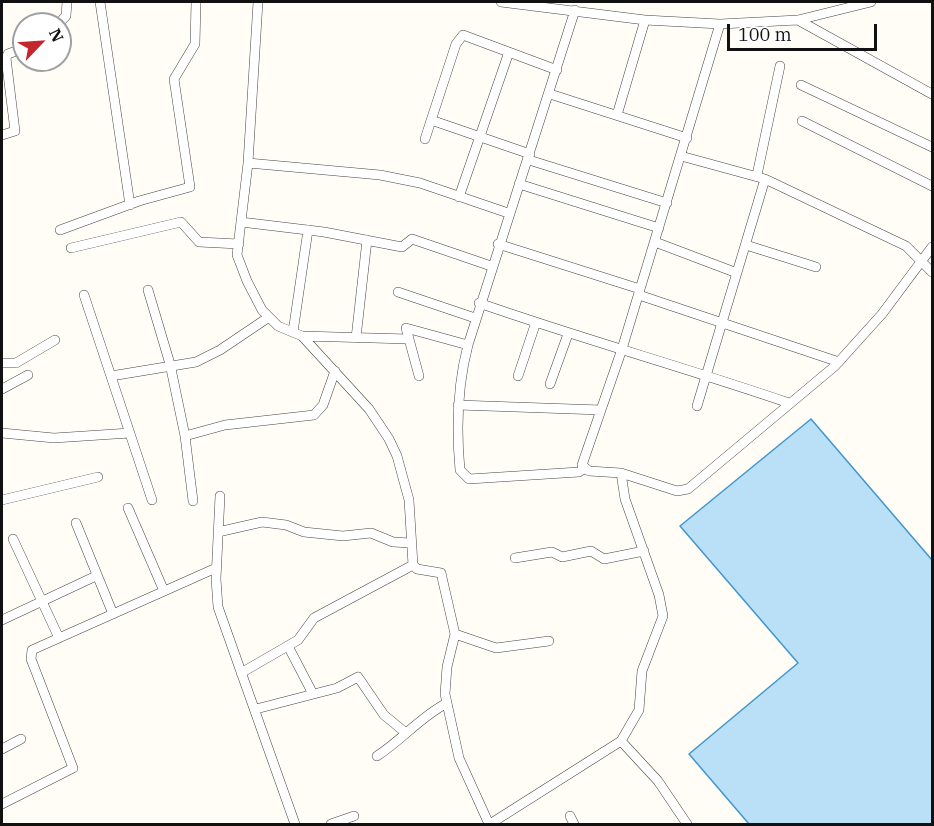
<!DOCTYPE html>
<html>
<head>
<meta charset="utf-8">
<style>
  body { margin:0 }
  #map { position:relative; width:934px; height:826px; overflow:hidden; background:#fffdf5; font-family:"IBM Plex Serif",serif }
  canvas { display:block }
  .frame { position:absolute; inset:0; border:3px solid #111; pointer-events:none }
  .north { position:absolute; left:12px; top:12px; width:60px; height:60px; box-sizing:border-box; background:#fff; border:2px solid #a0a0a0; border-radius:50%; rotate:65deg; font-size:16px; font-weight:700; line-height:24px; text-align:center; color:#111 }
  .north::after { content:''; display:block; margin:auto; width:21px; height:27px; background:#c4262e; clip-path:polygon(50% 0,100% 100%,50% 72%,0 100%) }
  .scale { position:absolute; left:727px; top:24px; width:150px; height:27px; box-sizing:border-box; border:3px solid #111; border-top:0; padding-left:8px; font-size:18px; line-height:21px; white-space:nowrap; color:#111; -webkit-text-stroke:4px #fff; paint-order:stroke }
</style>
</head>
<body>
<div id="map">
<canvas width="934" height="826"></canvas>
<div class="frame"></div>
<div class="north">N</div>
<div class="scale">100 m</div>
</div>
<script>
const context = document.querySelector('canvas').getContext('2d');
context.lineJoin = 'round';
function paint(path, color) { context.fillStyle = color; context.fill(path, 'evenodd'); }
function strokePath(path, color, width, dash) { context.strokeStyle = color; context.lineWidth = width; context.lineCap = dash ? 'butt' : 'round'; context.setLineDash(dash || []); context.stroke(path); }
const water = new Path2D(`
  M811,419L932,560V824H749L689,754L798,663L680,526Z`);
paint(water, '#b9e0f7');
strokePath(water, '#3f96cf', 1.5);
const street = new Path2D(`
  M100,2L130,205
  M258,2L248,163L237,255L247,281L262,310L278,326L302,336L369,409L389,439L397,456L409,500L413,565L417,569L441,573L455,634L447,667L445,694L459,758L489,824
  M501,2L645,20L720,24L798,20L871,2
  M798,20L932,94
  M58,24L66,16L67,2
  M801,85L932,147
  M550,94L687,138
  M617,115L645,20
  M431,120L530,154
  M802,121L932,186
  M2,135L15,131L6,58L8,54L24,48
  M425,139L456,44L463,35L557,70
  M681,156L765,179L906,246L932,272
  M529,160L667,203
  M248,163L380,175L420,183L508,213
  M757,175L780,66
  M519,184L659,228
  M459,197L509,52
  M241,222L324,232L402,247L412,239L491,266
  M60,230L139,201L190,187L174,79L195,44L196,2
  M655,242L737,273
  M498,244L640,289
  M746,245L816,267
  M71,248L181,222L199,242L239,244
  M148,290L170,364L185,436L193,501
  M398,292L475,318
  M84,295L152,500
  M639,295L839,362
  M479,303C582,339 687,368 789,403
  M293,332L308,230
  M302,336L408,339
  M356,338L367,240
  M468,345C457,387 456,427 460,470L469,479L579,472L584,469
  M2,363H16L55,340
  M111,376L196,362L220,350L269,317
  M419,376L406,328L468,345L575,10
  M518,376L536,322
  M550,384L568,334
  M2,389L28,375
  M458,405L601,410
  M697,406L765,179
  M2,433L54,438L130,433
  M185,436L225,425L314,415L323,405L335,371
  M621,473L589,471L582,465L622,349L720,24
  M220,496L216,579L218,607L295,824
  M2,500L98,477
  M128,508L164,591
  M76,523L113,614
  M218,532L262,522L286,525L304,532L343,536L371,533L393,542L410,543
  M13,539L59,638
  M515,558L552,552L562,557L591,551L604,559L644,551
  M2,620L96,576
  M455,634L496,648L549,641
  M288,646L313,694
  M241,673L298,640L314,618L413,565
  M256,709L337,688L358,677L384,715L406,733
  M621,741L658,781L687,824
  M2,749L21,739
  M377,756C402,740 420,717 447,703
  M2,804L73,768L31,659L32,650L216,568
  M570,816L574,824
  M331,824L354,816
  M490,824L621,741L639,710L642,671L663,616L659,595L625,499L621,473L677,491L688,489L835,366L882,314L932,247`);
strokePath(street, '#444', 10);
strokePath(street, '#fff', 9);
</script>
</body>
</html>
